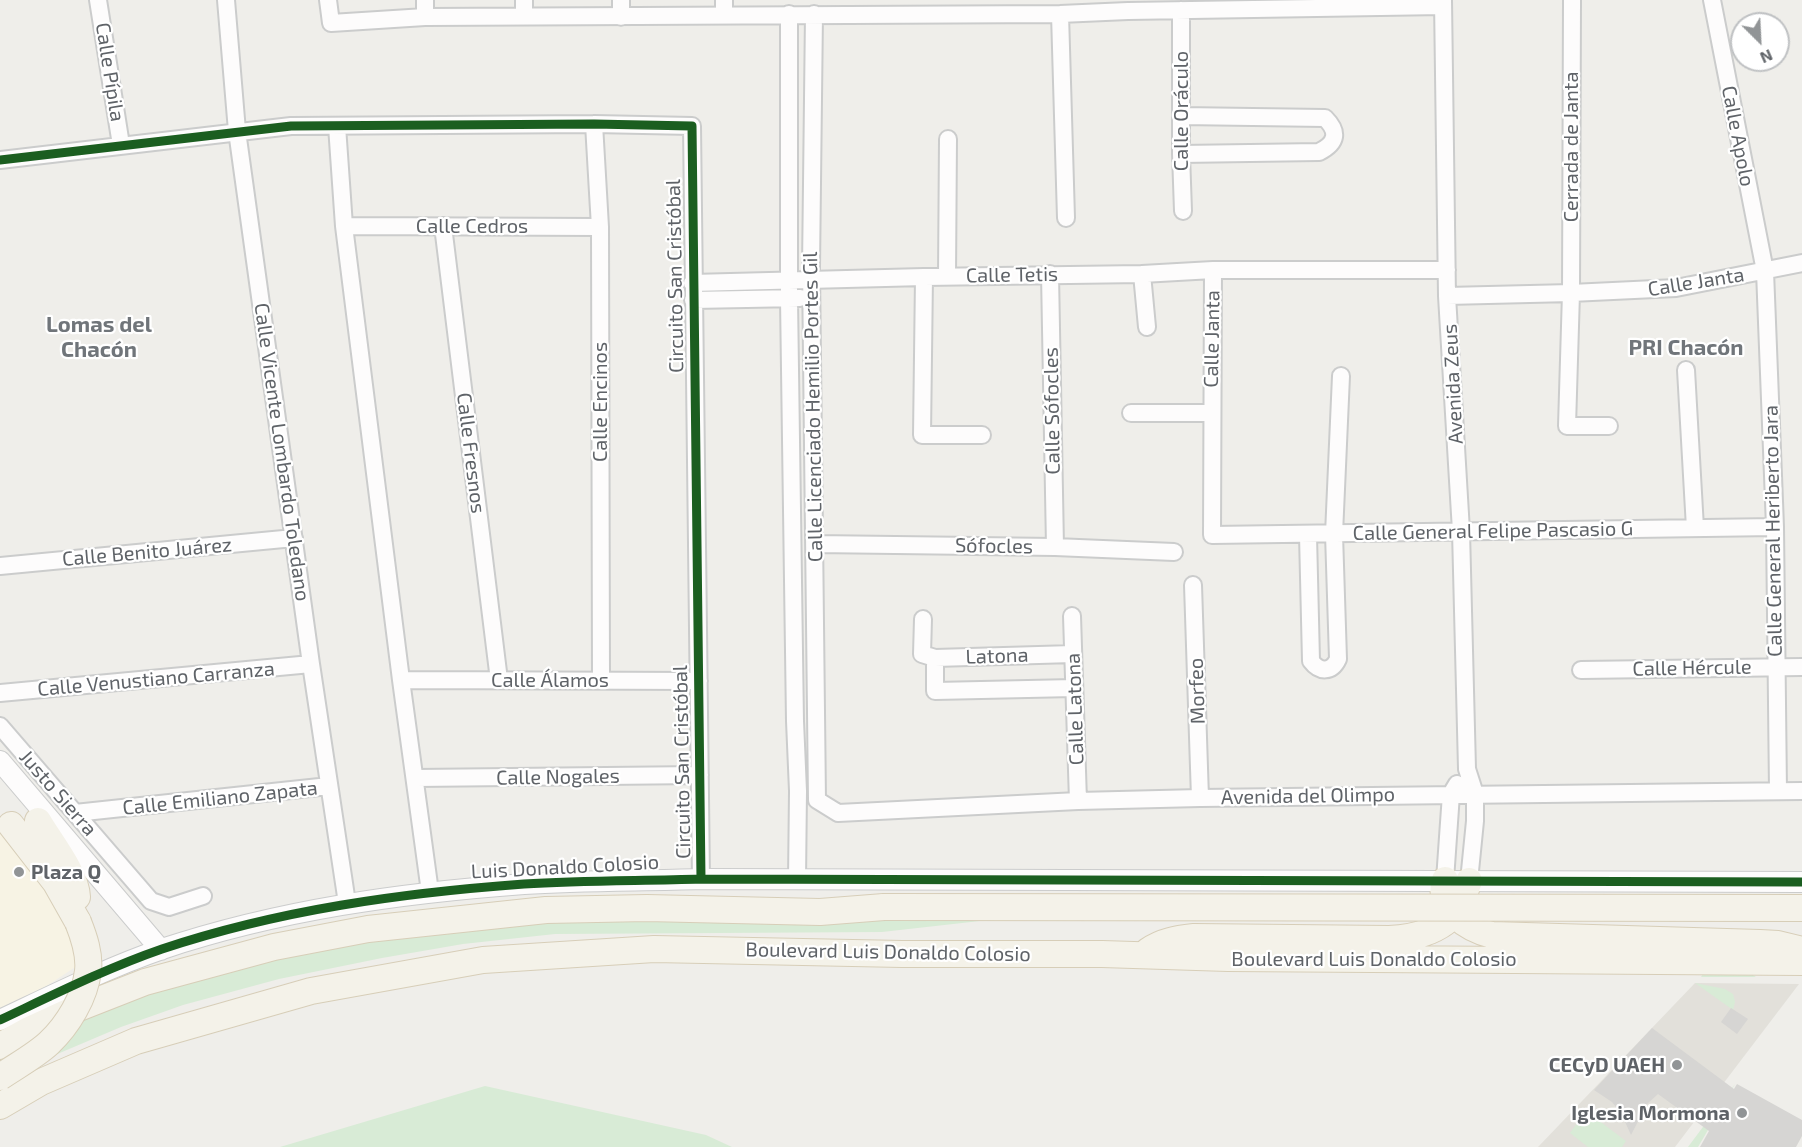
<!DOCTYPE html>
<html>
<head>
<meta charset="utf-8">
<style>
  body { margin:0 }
  #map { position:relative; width:1802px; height:1147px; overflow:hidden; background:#efeeea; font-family:"Exo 2",sans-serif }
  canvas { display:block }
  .north { position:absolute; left:1730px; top:12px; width:60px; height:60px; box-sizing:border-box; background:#fff; border:2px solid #bfc1c3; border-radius:50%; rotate:156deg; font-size:16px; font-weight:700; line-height:24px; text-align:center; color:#5f6368 }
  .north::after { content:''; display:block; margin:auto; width:21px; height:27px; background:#919496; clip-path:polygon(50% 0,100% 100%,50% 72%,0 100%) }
</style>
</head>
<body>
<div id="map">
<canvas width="1802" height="1147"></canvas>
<div class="north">N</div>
</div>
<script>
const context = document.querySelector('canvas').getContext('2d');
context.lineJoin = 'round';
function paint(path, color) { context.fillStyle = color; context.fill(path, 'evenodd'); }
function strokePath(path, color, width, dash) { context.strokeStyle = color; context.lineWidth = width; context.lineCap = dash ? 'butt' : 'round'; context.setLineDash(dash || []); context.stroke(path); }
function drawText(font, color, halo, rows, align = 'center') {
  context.font = font + ' "Exo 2",sans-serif'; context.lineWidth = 4.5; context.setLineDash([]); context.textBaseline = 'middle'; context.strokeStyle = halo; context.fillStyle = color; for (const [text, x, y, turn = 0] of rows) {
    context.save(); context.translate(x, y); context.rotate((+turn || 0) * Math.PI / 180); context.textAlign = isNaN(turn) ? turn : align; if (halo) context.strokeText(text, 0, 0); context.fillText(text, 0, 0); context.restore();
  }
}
paint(new Path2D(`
  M0,817L75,927L80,964L45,987L0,1008Z`), '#f7f3e4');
paint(new Path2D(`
  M1695,983L1799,984L1675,1147H1538Z`), '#e2e0da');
paint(new Path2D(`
  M979,917L980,921L882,932L555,934L463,944L382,958L279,979L183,1005L121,1027L55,1055L84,1019L166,986L377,935L554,918Z
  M1706,970H1745L1756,977H1701Z
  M1695,983L1725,989L1733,994L1735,1002L1733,1010Z
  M1735,1084L1698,1147H1688Z
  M485,1086L706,1135L732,1147H280Z
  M1586,1111L1626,1141L1622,1147H1588L1570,1133Z`), '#d8ebd6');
paint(new Path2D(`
  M1731,1008L1748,1019L1737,1034L1721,1022Z
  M1652,1028L1734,1089L1737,1084L1802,1120V1136L1796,1147H1700L1709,1131L1658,1094L1647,1104L1631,1135L1621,1113L1612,1102L1594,1090Z`), '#d6d5d3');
const minor = new Path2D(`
  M98,0L121,145
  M226,0L237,131L311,664L347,903
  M328,0L331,23L425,17L1060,14L1128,11L1443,6
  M425,0V17
  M524,0V16
  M724,0V15
  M1443,0L1447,296L1461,531L1467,769L1475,794V821L1469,881
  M1572,0L1571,293L1567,426H1609
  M1712,0L1765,271L1775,527L1778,791
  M1181,10V154L1183,211
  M789,14V299L795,721L798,791L797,880
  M814,14L811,268L817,800L838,813L1078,801L1200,798L1802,791
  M1060,14L1066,218
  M621,17V0
  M594,124L600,227L601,680
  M337,126L344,226L401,680L430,892
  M1181,154L1319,152C1337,143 1339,132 1325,118L1181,116
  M0,160L291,126L594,124L692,126L701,879
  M344,226L600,227
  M443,226L499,680
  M1213,270L1212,535L1775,527
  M1050,274L1055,547
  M1142,274L1147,327
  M947,276L948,139
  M924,277L922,435H982
  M692,283L924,277L1142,274L1213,270H1447
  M1447,296L1571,293L1676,288L1802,263
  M693,300L800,298
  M1686,370L1695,528
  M1131,413H1212
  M1308,535L1311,661C1320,673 1332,672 1338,659L1334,534L1341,376
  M815,544L1055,547L1174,552
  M0,566L294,538
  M1193,585L1200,798
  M1072,616L1078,801
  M923,619L922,654L935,658L1073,654
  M935,658V691L1074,688
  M1581,670L1802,667
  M401,680L699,681
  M0,693L311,664
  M0,726L151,901L169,907L203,896
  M416,778L700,775
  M75,813L329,786
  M1445,880L1451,794L1457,784`);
const tertiary = new Path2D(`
  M0,761L161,950
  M0,1020C53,995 107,968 162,949C279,910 401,893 524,884C582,880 642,881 701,879L1802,882`);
const primary = new Path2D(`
  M38,821C50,842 76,873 77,897
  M11,825L56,883L78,922
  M1445,880C1436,909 1468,929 1492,935L1760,943L1778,944L1802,950
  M1148,951C1162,941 1177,939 1194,937L1389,939C1415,938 1448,930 1460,904C1464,897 1466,888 1469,881
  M0,1046L27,1031L66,1013L145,982L274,947L368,929L546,910L647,908L820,912L884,907
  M0,1106L41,1082L136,1041L311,991L483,960L654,949L902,954H1102L1228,958L1802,962`);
strokePath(minor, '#cbcccc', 20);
strokePath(tertiary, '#cbcccc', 22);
strokePath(primary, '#d7ceb8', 28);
strokePath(minor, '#fdfcfc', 16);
strokePath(tertiary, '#fdfcfc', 20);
strokePath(primary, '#f4f2e9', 26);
const primaryBridge = new Path2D(`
  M884,907L1802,908
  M0,1077C16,1066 35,1056 49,1043C68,1025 85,997 88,971C90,954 84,937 78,922`);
strokePath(primaryBridge, '#d7ceb8', 28, []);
strokePath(primaryBridge, '#f4f2e9', 26);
strokePath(new Path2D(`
  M0,160L291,126L594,124L692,126L701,879
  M0,1020C53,995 107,968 162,949C279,910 401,893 524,884C582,880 642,881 701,879L1802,882`), '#1b5e20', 9);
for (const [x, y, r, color] of [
  [19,872,6,"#919496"],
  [1677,1065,6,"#919496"],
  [1742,1113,6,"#919496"]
]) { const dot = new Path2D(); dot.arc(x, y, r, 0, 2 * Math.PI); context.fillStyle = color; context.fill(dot); strokePath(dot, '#fff', 2); }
drawText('20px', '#5f6368', '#fff', [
  ["Calle Pípila",110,72,81],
  ["Calle Oráculo",1181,111,-90],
  ["Calle Apolo",1738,136,79],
  ["Cerrada de Janta",1571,147,-90],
  ["Calle Cedros",472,226],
  ["Calle Tetis",1012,275,-1],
  ["Circuito San Cristóbal",675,276,-91],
  ["Calle Janta",1696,282,-9],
  ["Calle Janta",1212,339,-89],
  ["Avenida Zeus",1453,384,-93],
  ["Calle Encinos",600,402,-90],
  ["Calle Licenciado Hemilio Portes Gil",813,407,-91],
  ["Calle Sófocles",1052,411,-91],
  ["Calle Vicente Lombardo Toledano",282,452,82],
  ["Calle Fresnos",471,453,83],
  ["Calle General Felipe Pascasio G",1493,531,-1],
  ["Calle General Heriberto Jara",1773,531,-91],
  ["Sófocles",994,546,1],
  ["Calle Benito Juárez",147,552,-5],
  ["Latona",997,656,-2],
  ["Calle Hércule",1692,668,-1],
  ["Calle Venustiano Carranza",156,679,-5],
  ["Calle Álamos",550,680],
  ["Morfeo",1197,691,-92],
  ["Calle Latona",1075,709,-92],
  ["Circuito San Cristóbal",682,762,-91],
  ["Calle Nogales",558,777,-1],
  ["Justo Sierra",58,793,49],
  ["Avenida del Olimpo",1308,796,-1],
  ["Calle Emiliano Zapata",220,798,-6],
  ["Luis Donaldo Colosio",565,867,-3],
  ["Boulevard Luis Donaldo Colosio",888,952,1],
  ["Boulevard Luis Donaldo Colosio",1374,959]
]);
drawText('bold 20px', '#5f6368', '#fff', [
  ["Plaza Q",31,872,"left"],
  ["CECyD UAEH",1665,1065],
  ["Iglesia Mormona",1730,1113]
], 'right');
drawText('bold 22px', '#70757a', '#fff', [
  ["Lomas del",99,325],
  ["Chacón",99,350],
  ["PRI Chacón",1686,348]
]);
</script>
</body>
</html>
